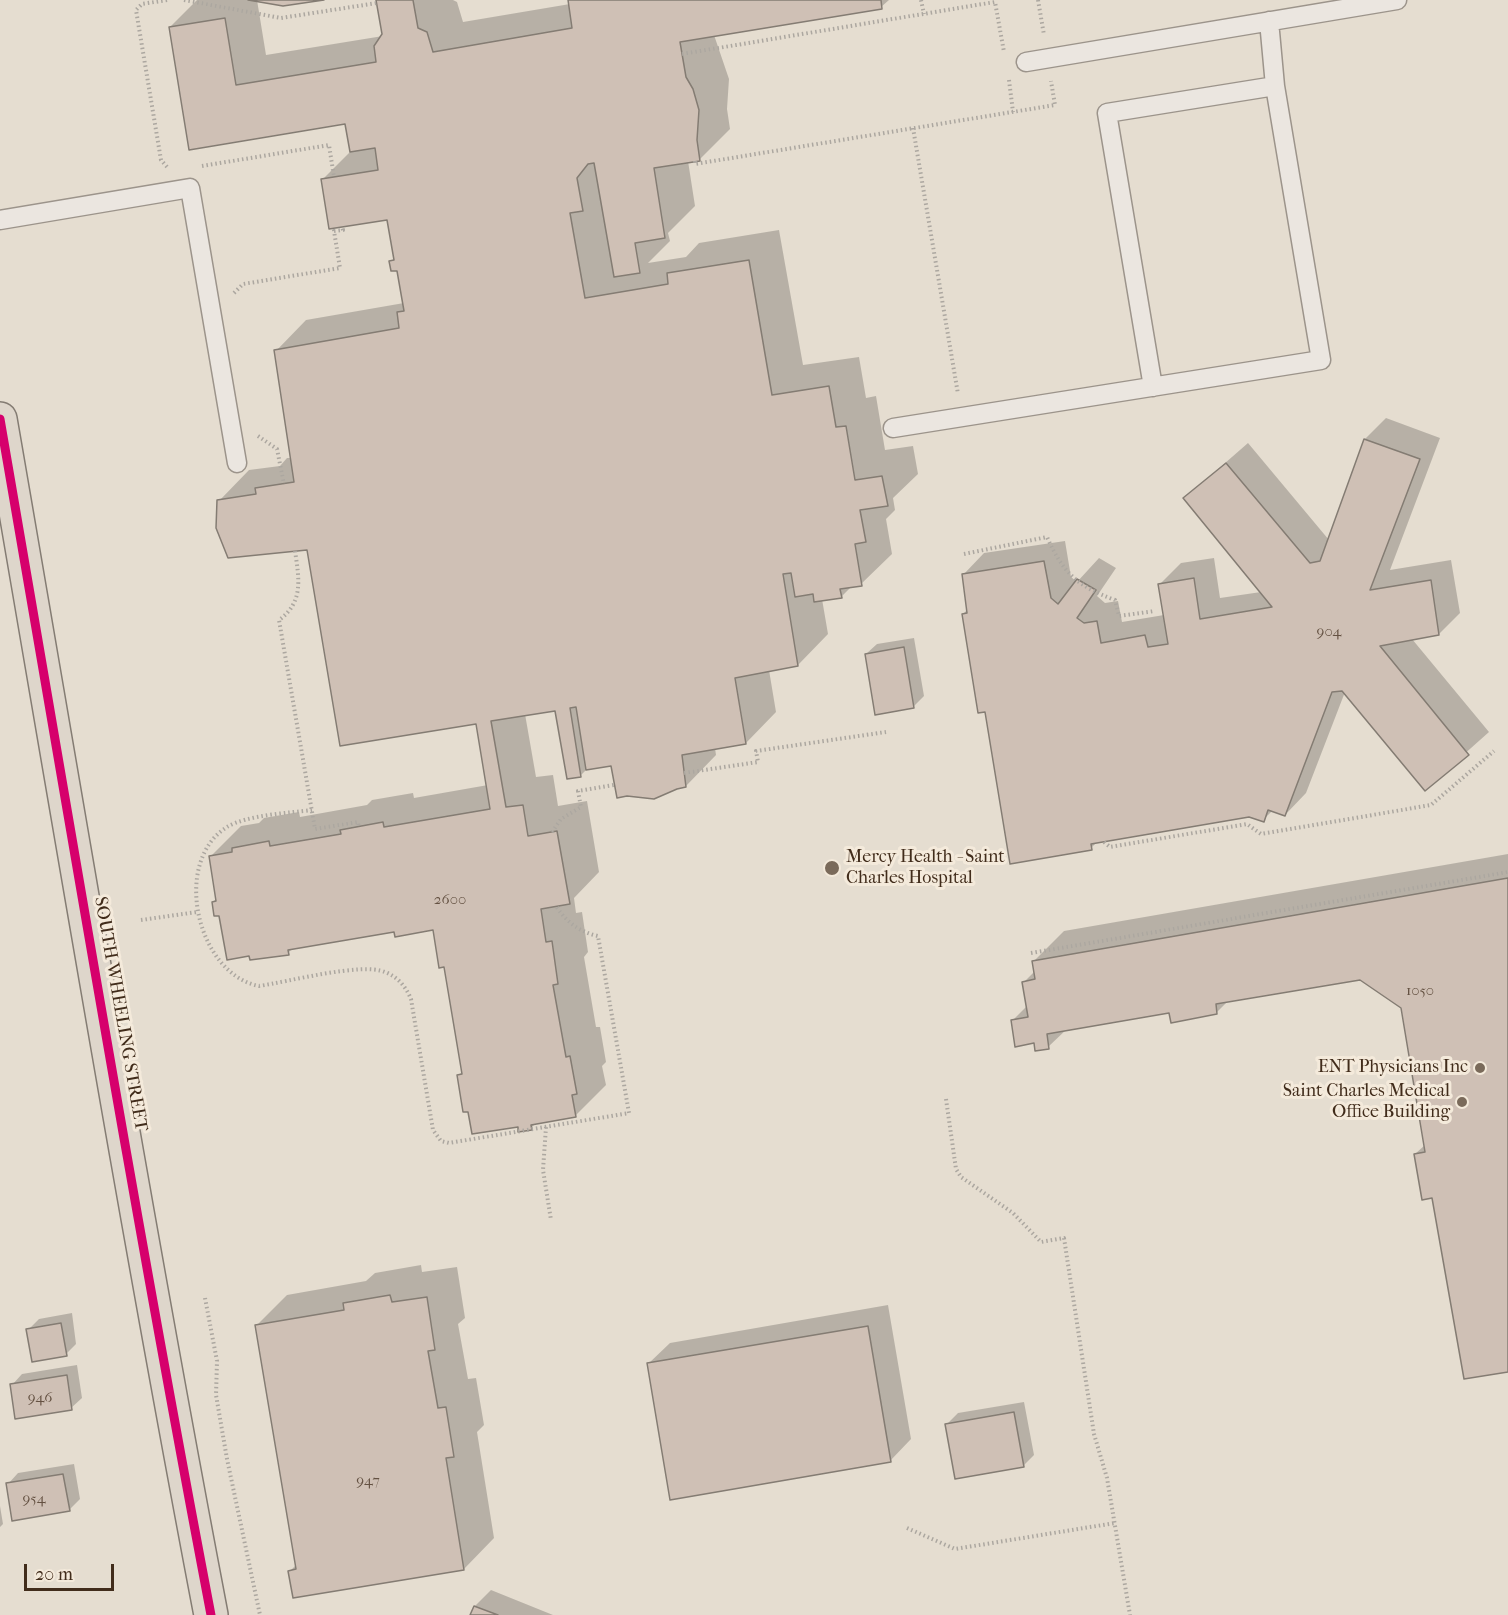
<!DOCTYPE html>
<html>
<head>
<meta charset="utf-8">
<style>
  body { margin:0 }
  #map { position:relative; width:1508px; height:1615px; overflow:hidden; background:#e5ddd0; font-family:"IM FELL French Canon",serif }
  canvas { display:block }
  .scale { position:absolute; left:24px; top:1564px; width:90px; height:27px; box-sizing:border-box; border:3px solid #412c1b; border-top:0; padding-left:8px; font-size:18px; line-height:21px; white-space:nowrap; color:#412c1b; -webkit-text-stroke:4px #f4eadb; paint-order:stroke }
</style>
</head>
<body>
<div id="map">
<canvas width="1508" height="1615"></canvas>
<div class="scale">20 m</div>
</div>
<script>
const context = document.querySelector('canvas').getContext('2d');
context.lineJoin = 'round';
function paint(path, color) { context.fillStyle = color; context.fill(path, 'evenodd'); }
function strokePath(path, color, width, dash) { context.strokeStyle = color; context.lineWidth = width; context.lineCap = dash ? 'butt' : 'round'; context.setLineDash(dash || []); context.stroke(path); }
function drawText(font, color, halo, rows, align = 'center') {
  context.font = font + ' "IM FELL French Canon",serif'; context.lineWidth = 6; context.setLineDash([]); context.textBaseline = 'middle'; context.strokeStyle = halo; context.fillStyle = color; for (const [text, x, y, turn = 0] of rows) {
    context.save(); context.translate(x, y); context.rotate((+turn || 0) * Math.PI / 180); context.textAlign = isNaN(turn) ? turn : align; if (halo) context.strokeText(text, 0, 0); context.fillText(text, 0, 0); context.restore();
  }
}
paint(new Path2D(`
  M197,0H314H257L266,55L383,36L378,0H453L457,2L463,22L570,4L569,0H889L881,7L714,35L729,79L727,109L730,129L700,159L688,161L695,206L668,233L670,241L648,263L686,257L699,243L779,230L803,365L859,357L866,398L876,396L885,450L913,446L918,474L893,498L895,510L886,519L892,554L861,584L852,586L841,597L822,599L828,634L798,665L769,670L776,712L746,743L715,748L716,755L686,786L612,765L587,769L581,775L557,709L525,714L536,777L553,775L558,806L587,801L599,872L574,898L576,913L582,912L588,952L584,957L596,1027H600L606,1062L602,1066L606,1085L575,1116L537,1122L531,1128L519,1125L459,1075L463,1071L445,965L434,928L395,930L294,947L288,953L220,914L213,902L217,898L210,857L241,826L259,823L264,818L299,812L300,817L367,805L372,800L413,793L414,798L488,785L477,722L308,548L219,501L249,470L280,466L287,458H292L276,351L306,320L404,303L398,269L391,262L395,257L388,218L323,179L351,151L347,122L190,148L170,27Z
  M1386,418L1440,438L1390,570L1451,560L1460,613L1439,634L1412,639L1489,732L1425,789L1345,692L1306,793L1285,815L1273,810L1263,820L1249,815L1098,841L1091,848L986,710L963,614L968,609L963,575L984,553L1065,541L1071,577L1077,582L1099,558L1116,568L1097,596L1105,603L1118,601L1122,622L1164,615L1160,584L1181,563L1214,558L1220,598L1261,592L1185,498L1248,443L1329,540L1365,439Z
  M914,638L924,696L913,707L866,654L877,644Z
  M1508,854V1370L1415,1154L1425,1145L1402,1007L1360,978L1229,1000L1216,1013L1170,1012L1067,1029L1048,1047L1035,1042L1012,1021L1028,1005L1024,982L1035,971L1034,961L1064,931Z
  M421,1265L422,1272L457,1267L465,1318L458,1324L468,1379L476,1378L484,1425L477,1432L494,1538L464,1569L290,1571L297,1564L256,1326L287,1295L366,1281L375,1273Z
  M888,1305L911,1439L890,1461L648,1364L670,1343Z
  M72,1313L76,1344L66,1354L28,1330L39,1319Z
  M77,1365L82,1398L71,1408L12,1385L22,1374Z
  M1024,1402L1034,1455L1023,1466L947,1424L958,1413Z
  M74,1464L80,1499L69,1510L8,1484L18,1473Z
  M0,1506L3,1524L0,1527Z
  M491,1590L553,1615H472L475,1606Z`), '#0003');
const building = new Path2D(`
  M248,0H324L283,6Z
  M376,0H413L418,28L427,32L433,52L572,28L568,0H881L882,9L680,42L686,77L693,89L699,110L697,140L700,161L654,168L665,238L635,243L640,273L614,277L594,163L588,164L577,178L583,211L570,213L585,298L668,284L667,273L749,260L772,395L829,386L836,427L846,426L855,480L882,476L888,506L860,510L866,542L855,544L862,586L840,589L842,598L814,602L813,594L795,597L791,573L783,574L798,666L735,678L746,744L682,755L686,787L677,789L654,799L627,796L617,798L611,766L586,770L576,707L570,708L581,777L567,779L555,711L491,721L506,807L523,805L528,836L557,831L570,904L541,909L546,942L552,941L558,984L553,985L566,1057L570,1056L577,1094L572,1095L576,1117L531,1125L532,1130L518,1132V1127L472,1134L468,1112H463L457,1075L462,1074L444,967L439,968L433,930L395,937L394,932L288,950L289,955L250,960L249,956L227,960L219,916H214L212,902L216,901L209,856L232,852V848L269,841L270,846L341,834L340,830L383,822L384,827L490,809L476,724L340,746L307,550L228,558L216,528L217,500L256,494L255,488L294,482L274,350L399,328L397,312L404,311L397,271H391L389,261L394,260L387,220L329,229L321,179L378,170L375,148L350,152L345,124L189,150L169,27L225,18L236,85L376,62L374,46L382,34Z
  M1364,439L1420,459L1370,590L1431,580L1439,635L1380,646L1469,755L1425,791L1342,691L1332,692L1285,816L1268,810L1264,822L1249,817L1091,844L1092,850L1010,864L985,712L978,713L962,614L967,613L962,574L1044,561L1051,598L1058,604L1077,579L1096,590L1077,618L1084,623L1097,621L1101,643L1145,635L1148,647L1168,644L1158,584L1194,578L1200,619L1272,607L1183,498L1226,463L1310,563L1320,561Z
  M904,647L914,708L875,715L865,654Z
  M1508,878V1372L1464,1379L1432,1198L1422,1200L1414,1154L1425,1152L1401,1008L1360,980L1216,1004L1217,1014L1171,1023L1169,1013L1047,1034L1049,1049L1035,1051L1034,1043L1015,1047L1011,1020L1028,1017L1022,982L1035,979L1032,961Z
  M390,1295L392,1302L427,1297L435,1350L428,1351L438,1408L446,1407L454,1457L446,1458L464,1570L293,1598L288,1571L296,1569L255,1325L344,1310L343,1303Z
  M61,1323L67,1356L32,1362L26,1329Z
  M868,1326L891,1462L670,1500L647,1363Z
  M67,1375L72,1410L15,1419L10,1384Z
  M1014,1412L1024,1467L955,1479L945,1424Z
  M63,1474L70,1511L12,1521L6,1483Z
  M474,1606L498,1615H470Z`);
paint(building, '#cfc0b5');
strokePath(building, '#847c73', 1.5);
const lane = new Path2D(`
  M1026,62L1397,0
  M0,220L190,188L237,463
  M1153,387L1107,113L1275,86
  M893,428L1321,360L1275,86L1269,21`);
const primary = new Path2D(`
  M0,419C69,818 135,1217 211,1615`);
strokePath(lane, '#9c948b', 21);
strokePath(primary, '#847c73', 36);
strokePath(new Path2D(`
  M167,0L142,4L136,10L161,160L168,168
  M184,0L281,18L377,3
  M921,0L924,14
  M1038,0L1044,35
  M682,54L995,2L1004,52
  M1009,80L1013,112
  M913,128L958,394
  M695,161V164L1055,105L1051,81
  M202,166L329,145L334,177
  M234,293L243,284L340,268L334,231L343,230L342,227
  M258,436L277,449L284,484
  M295,551C299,578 304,602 279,620L315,829L358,822L359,827
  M964,554L1047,537C1063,573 1077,586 1115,600L1119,616L1155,611
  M684,773L758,762L756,751L886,732
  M312,810C288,813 247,815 227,827C171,862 197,974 259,986C287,982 362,962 385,972C398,977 406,987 411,999L433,1130L441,1141L449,1143L629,1113L598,936C580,932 566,922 556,906
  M552,832L561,819L581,807L578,791L614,785
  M1104,842L1110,847L1247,824L1261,834L1431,805L1494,751
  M141,920L197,912
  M1031,953L1508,872
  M946,1099L956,1169L961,1177L1013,1213L1041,1242L1064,1238L1094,1434L1107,1478L1130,1615
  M546,1127L543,1170L551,1220
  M205,1298L217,1361L216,1395L227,1459L260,1615
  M907,1528L955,1549L1115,1523`), '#aca7a0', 4, [1.5, 3]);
strokePath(lane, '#ebe6e0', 18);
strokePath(primary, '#ded6cb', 33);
strokePath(new Path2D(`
  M0,419C69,818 135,1217 211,1615`), '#d6006c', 9);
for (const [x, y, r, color] of [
  [832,868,8,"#7a6a5a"],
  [1480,1068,6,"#7a6a5a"],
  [1462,1102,6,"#7a6a5a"]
]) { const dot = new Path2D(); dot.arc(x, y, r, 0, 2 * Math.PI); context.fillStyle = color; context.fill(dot); strokePath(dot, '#f4eadb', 2); }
drawText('15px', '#645142', null, [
  ["904",1329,632],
  ["2600",450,900],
  ["1050",1420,991],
  ["946",40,1398],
  ["947",368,1481],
  ["954",34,1499]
]);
drawText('18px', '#412c1b', '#f4eadb', [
  ["Mercy Health - Saint",846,858,"left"],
  ["Charles Hospital",846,879,"left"],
  ["ENT Physicians Inc",1468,1068],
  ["Saint Charles Medical",1450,1092],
  ["Office Building",1450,1113]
], 'right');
drawText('18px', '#412c1b', '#f4eadb', [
  ["SOUTH WHEELING STREET",120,1014,80]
]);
</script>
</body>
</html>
